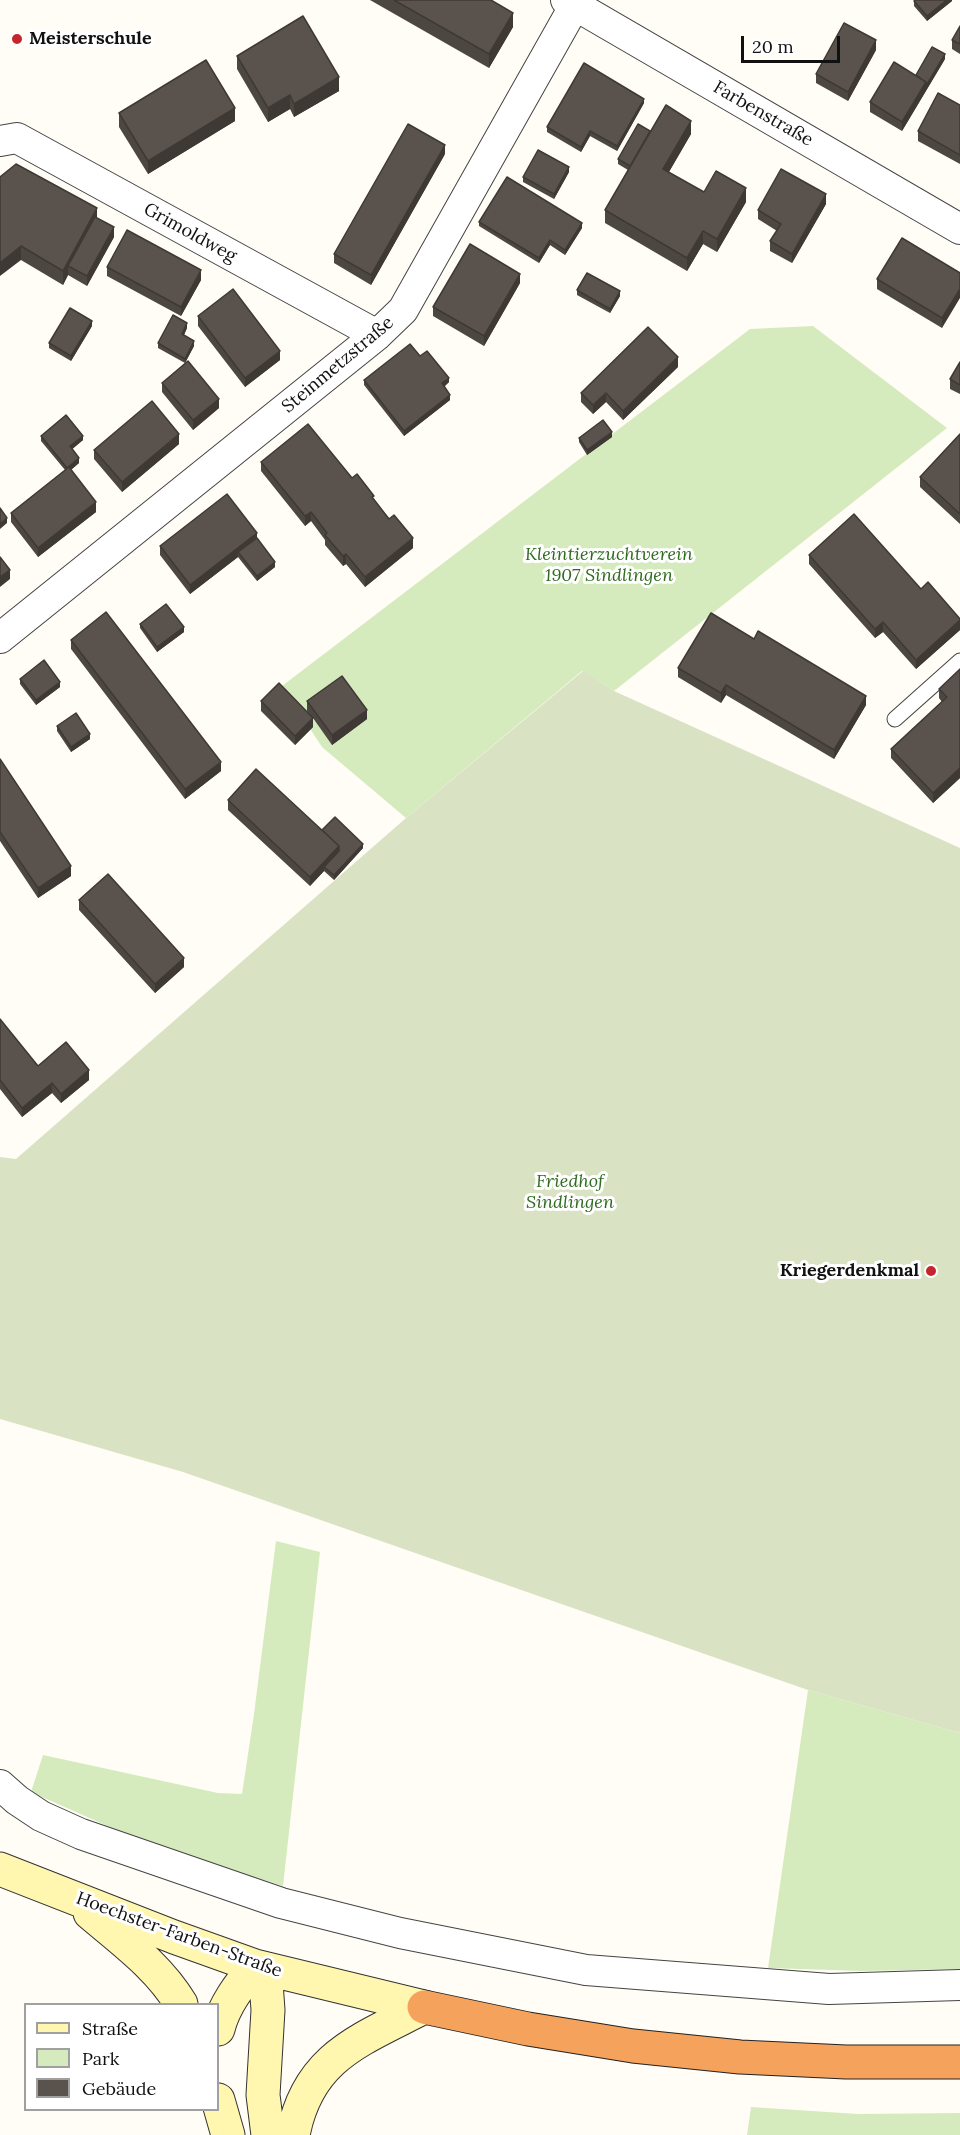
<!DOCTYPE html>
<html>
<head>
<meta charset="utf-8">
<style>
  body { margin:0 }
  #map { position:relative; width:960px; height:2135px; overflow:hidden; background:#fffdf5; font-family:Lora,serif }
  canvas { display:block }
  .legend { position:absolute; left:24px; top:2003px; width:195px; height:108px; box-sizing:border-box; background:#fff; border:2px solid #a0a0a0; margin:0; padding:8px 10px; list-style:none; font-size:18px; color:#111 }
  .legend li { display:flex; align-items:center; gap:12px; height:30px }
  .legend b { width:30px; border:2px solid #a0a0a0 }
  .scale { position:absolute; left:741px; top:36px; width:99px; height:27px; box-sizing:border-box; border:3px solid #111; border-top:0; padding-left:8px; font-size:18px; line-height:21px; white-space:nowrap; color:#111; -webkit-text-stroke:4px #fff; paint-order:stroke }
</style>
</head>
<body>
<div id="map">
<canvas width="960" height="2135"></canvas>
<ul class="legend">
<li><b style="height:8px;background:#fff6b0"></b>Straße</li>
<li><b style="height:16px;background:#d5ebbd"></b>Park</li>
<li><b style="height:16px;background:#5a524d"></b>Gebäude</li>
</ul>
<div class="scale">20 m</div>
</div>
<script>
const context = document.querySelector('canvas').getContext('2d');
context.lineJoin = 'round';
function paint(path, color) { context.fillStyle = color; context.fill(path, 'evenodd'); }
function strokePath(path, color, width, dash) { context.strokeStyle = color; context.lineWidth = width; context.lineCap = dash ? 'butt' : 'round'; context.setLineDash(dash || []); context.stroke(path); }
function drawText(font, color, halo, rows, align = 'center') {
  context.font = font + ' Lora,serif'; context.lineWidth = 6; context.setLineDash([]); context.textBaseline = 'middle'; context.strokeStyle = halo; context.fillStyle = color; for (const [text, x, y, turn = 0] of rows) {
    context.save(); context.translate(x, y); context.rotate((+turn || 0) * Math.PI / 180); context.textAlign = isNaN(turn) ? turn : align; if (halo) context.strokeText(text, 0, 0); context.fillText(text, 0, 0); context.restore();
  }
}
paint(new Path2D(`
  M813,326L947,428L614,691L582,671L406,818L322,747L282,686L750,329Z
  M276,1541L320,1552L283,1886L150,1845L31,1792L43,1755L218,1793L242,1794L254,1714Z
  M808,1690L960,1733V1969L862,1971L768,1968Z
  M751,2107L858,2114L960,2113V2135H747Z`), '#d5ebbd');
paint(new Path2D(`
  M583,671L614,691L960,848V1733L808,1690L183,1472L0,1419V1157L16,1159L406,818Z`), '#d9e3c4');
const lane = new Path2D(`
  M895,719L960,661`);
const street = new Path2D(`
  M566,0L960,229
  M0,141L17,138L377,335
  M0,638L377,335L403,310L575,5
  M0,1785L17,1800L41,1816L81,1834L281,1903L400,1933L586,1970L829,1989L960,1985`);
const secondary = new Path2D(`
  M0,1869L174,1937L255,1966L424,2007
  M90,1913C123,1941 159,1967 181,2004
  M265,1969L268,2010L263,2095L268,2135
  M218,2029C224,2005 239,1986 255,1966
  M218,2100L228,2135
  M293,2135C308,2056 361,2040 424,2007`);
const highway = new Path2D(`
  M424,2007L528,2029L633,2046L740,2057L846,2062H960`);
strokePath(lane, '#444', 17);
strokePath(street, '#444', 32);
strokePath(secondary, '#333', 35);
strokePath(highway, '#222', 35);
strokePath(lane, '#fff', 15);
strokePath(street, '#fff', 30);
strokePath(secondary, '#fff6b0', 33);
strokePath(highway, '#f5a25d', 33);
paint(new Path2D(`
  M370,0H491L513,27L489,68Z
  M952,0V1L927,21L914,6V1Z
  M960,26V54L952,49V40Z
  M876,50L848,101L816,83V74Z
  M237,56L339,91L294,117L290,109L268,122L237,69Z
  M945,59L902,131L870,112V102L916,75Z
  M644,103L617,151L590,136L581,152L547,132V127Z
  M960,105V164L918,141V131Z
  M119,113L235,121L148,174L119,127Z
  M650,131L691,134L669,172L704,192L746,202L717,252L703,244L687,271L605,223V210L628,170L618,164V159Z
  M445,154L371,285L334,263V254Z
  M569,172L554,199L523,182V177Z
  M0,177L97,218L114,237L87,286L68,275L63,285L21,260Z
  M826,204L792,263L770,251V241L777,231L758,219V210Z
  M479,222L582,228L565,255L550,245L539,263L479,226Z
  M107,267L201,280L181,316L107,276Z
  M960,273L942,328L877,289V279Z
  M520,283L484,346L433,316V307Z
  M577,290L620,296L610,313L577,295Z
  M198,316L280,360L245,387L198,326Z
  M92,326L71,361L49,348V343Z
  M187,328L184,335L194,346L185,363L158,348V343Z
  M420,356L449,382L444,387L450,400L404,436L364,385V380Z
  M960,362V394L950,389V379Z
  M678,367L623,420L606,402L593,414L581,402V393Z
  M162,383L219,408L193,430L162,392Z
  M960,434V524L920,487V477Z
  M41,436L83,440L72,449L79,463L71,470L96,512L38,557L11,522V513L65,470L41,441Z
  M612,437L587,455L579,442V438Z
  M179,444L122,492L94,459V450Z
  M261,462L374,500L413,548L365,587L346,564L343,566L325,545V540L311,521L305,526L261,471Z
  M257,538L275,567L257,581L238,557L190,594L160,555V546Z
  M809,555L921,589L960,619V630L916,669L883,632L875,638L809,564Z
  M140,624L184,632L157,652L140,628Z
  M71,640L221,771L185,799L71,649Z
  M678,668L866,705L834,759L726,695L721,703L678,677Z
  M960,669V778L933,803L891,758V749L942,702L939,698V689Z
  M20,679L60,687L36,705L20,684Z
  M261,701L311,716L307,711V701L367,719L332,745L313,718V727L295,745L261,711Z
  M57,726L90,739L71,752L57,731Z
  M0,759L71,876L38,898L0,841Z
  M228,800L322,830L363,848L334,880L324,871L310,886L228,810Z
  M79,900L184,967L155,993L79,910Z
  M0,1019L38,1066L89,1080L61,1103L52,1093L22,1117L0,1089Z`), '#4d4742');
paint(new Path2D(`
  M947,0H952V1L927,21V16Z
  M513,13V27L489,68V54Z
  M876,40V50L848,101V92Z
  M945,54V59L902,131V122L926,82Z
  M339,77V91L294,117V104Z
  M290,95V109L268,122V108Z
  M644,99V103L617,151V146Z
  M235,108V121L148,174V161Z
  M691,121V134L663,182V169Z
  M590,131V136L581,152V147Z
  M445,145V154L371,285V275Z
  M569,167V172L554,199V194Z
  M746,188V202L717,252V239Z
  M826,194V204L792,263V254Z
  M97,208V222L68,266V275L63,285V271Z
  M582,223V228L565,255V250Z
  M114,227V237L87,286V276Z
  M703,231V244L687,271V258Z
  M550,240V245L539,263V258Z
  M21,246V260L0,276V263Z
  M201,270V280L181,316V307Z
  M520,274V283L484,346V336Z
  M960,289V298L942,328V318Z
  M620,291V296L610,313V309Z
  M92,321V326L71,361V356Z
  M187,323V328L182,339V334Z
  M194,341V346L185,363V359Z
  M280,351V360L245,387V378Z
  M678,357V367L623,420V411Z
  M449,378V382L442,388V383Z
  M606,393V402L593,414V405Z
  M450,395V400L404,436V431Z
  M219,399V408L193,430V420Z
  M612,432V437L587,455V450Z
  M179,434V444L122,492V482Z
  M83,436V440L70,451V446Z
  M79,458V463L67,473V468Z
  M96,502V512L38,557V548Z
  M311,512V521L305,526V516Z
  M7,518V523L0,529V524Z
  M257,533V543L238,552V557L190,594V585Z
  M413,538V548L365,587V577Z
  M346,554V564L343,566V556Z
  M275,562V567L257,581V576Z
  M10,570V579L0,587V577Z
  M960,620V630L916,669V660Z
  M883,622V632L875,638V629Z
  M184,627V632L157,652V647Z
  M60,682V687L36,705V700Z
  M726,685V695L721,703V693Z
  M866,696V705L834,759V750Z
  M367,710V719L332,745V735Z
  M313,718V727L295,745V736Z
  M90,734V739L71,752V747Z
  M221,762V771L185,799V789Z
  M960,768V778L933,803V793Z
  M363,844V848L334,880V875Z
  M339,846V855L324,867V871L310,886V877Z
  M71,866V876L38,898V888Z
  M184,958V967L155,993V984Z
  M89,1070V1080L61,1103V1094Z
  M52,1083V1093L22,1117V1108Z`), '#3f3936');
const building = new Path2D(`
  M394,0H491L513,13L489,54Z
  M915,0H947L927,16L914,1Z
  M303,16L339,77L294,104L290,95L268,108L237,56Z
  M844,23L876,40L848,92L816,74Z
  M960,26V44L952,40Z
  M932,47L945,54L926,86V82L916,75Z
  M206,60L235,108L148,161L119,113Z
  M894,62L926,82L902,122L870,102Z
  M584,63L644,99L617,146L590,131L581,147L547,127Z
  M938,93L960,105V155L918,131Z
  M666,105L691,121L663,169L704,192L716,171L746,188L717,239L703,231L687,258L605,210Z
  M408,124L445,145L371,275L334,254Z
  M638,124L650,131L630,166L618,159Z
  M538,150L569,167L554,194L523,177Z
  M16,164L97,208L63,271L21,246L0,263V177Z
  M781,169L826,194L792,254L770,241L781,224L758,210Z
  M507,177L582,223L565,250L550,240L539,258L479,222Z
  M95,217L114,227L87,276L68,266Z
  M127,230L201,270L181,307L107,267Z
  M902,238L960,273V289L942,318L877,279Z
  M470,244L520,274L484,336L433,307Z
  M587,273L620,291L610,309L577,290Z
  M233,289L280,351L245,378L198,316Z
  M70,308L92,321L71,356L49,343Z
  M173,315L187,323L182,334L194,341L185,359L158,343Z
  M648,327L678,357L623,411L606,393L593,405L581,393Z
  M410,344L420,356L427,351L449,378L442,383L450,395L404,431L364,380Z
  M188,361L219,399L193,420L162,383Z
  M960,362V385L950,379Z
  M152,401L179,434L122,482L94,450Z
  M66,415L83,436L70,446L79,458L67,468L41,436Z
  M603,420L612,432L587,450L579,438Z
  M308,424L352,478L357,474L374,496L372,497L389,519L394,515L413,538L365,577L346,554L343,556L325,535L327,533L311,512L305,516L261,462Z
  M960,434V514L920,477Z
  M69,467L96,502L38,548L11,513Z
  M227,494L257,533L190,585L160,546Z
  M0,508L7,518L0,524Z
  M854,514L921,589L928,582L960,619V620L916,660L883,622L875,629L809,555Z
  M257,538L275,562L257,576L238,552Z
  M0,557L10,570L0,577Z
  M166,604L184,627L157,647L140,624Z
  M106,612L221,762L185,789L71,640Z
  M711,613L754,639L758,631L866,696L834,750L726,685L721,693L678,668Z
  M44,660L60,682L36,700L20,679Z
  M960,669V768L933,793L891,749L947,697L939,689Z
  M342,676L367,710L332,735L307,701Z
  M279,683L313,718L295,736L261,701Z
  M76,713L90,734L71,747L57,726Z
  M0,759L71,866L38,888L0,832Z
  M256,769L339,846L310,877L228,800Z
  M335,817L363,844L334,875L324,867L339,851V846L322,830Z
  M108,874L184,958L155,984L79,900Z
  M0,1019L38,1066L66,1042L89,1070L61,1094L52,1083L22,1108L0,1080Z`);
paint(building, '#5a524d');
strokePath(building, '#3f3936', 1.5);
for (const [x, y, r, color] of [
  [17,39,6,"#c4262e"],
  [931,1271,6,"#c4262e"]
]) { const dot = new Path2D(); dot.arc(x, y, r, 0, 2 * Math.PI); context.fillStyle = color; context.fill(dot); strokePath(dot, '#fff', 2); }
drawText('bold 18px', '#111', '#fff', [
  ["Meisterschule",29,39],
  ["Kriegerdenkmal",919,1271,"right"]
], 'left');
drawText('18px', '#111', '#fff', [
  ["Farbenstraße",763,114,30],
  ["Grimoldweg",190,233,29],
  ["Steinmetzstraße",338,365,-40],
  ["Hoechster-Farben-Straße",179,1935,20]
]);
drawText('italic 18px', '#2f6b1f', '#fff', [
  ["Kleintierzuchtverein",609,555],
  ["1907 Sindlingen",609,576],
  ["Friedhof",570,1182],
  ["Sindlingen",570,1203]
]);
</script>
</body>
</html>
